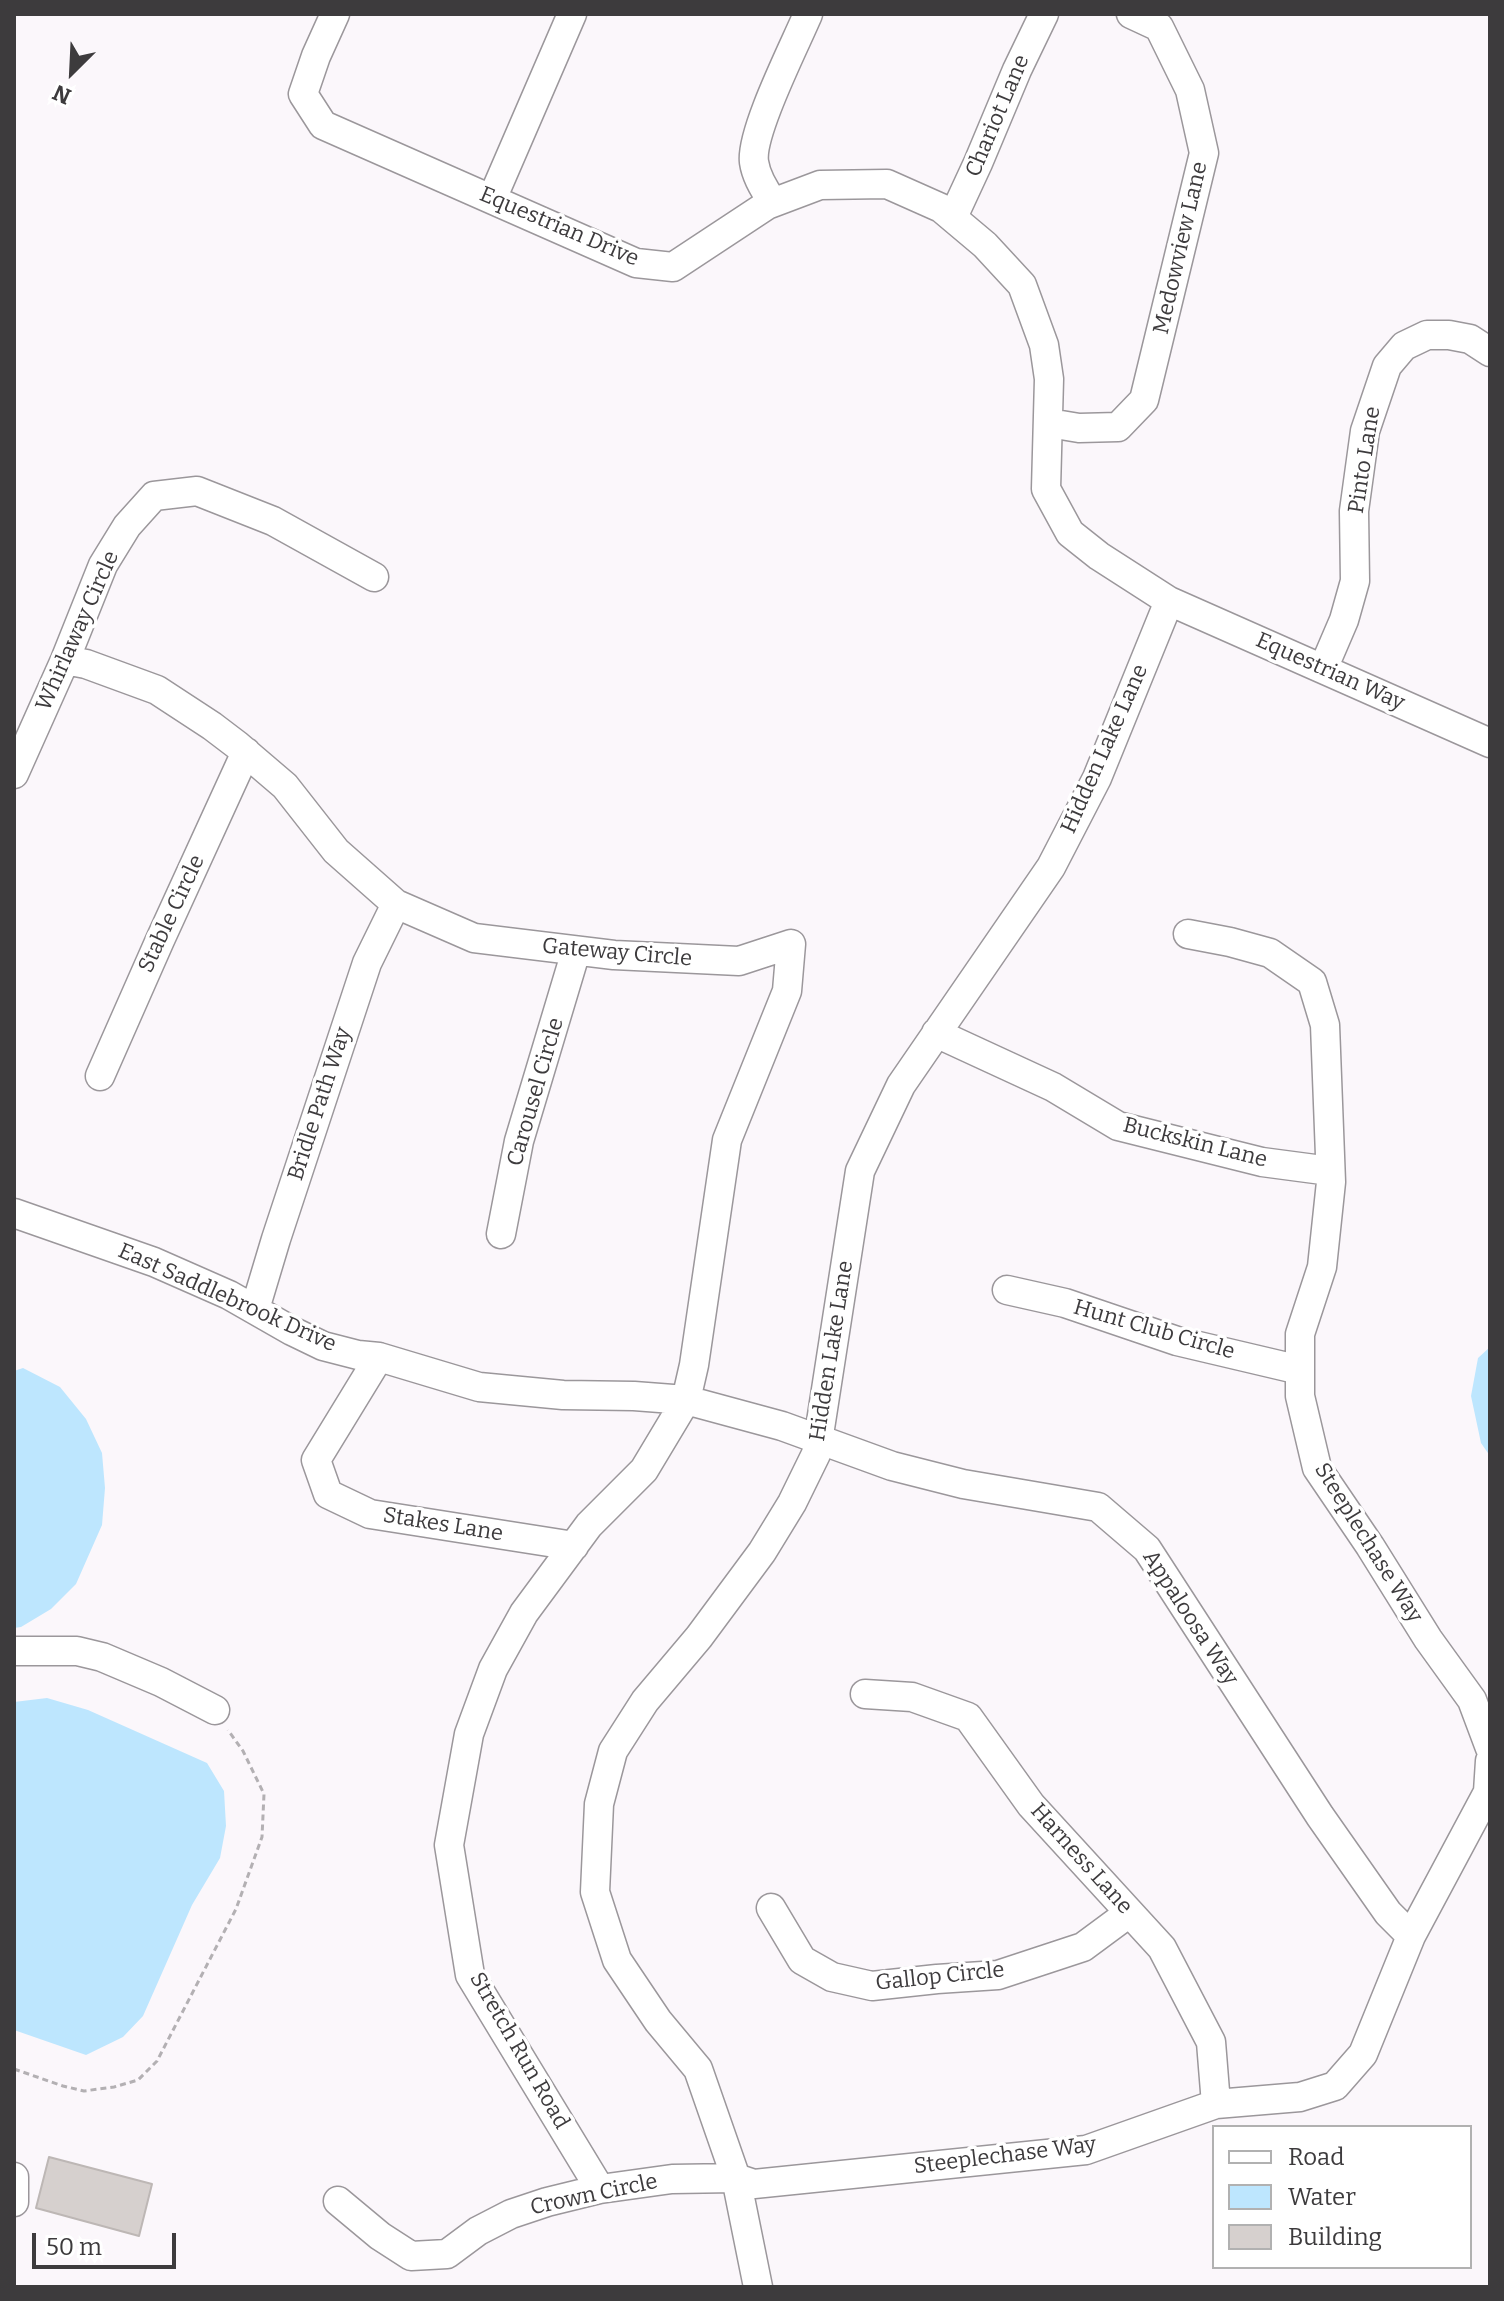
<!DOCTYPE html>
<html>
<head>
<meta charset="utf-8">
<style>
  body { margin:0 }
  #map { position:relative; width:1504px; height:2301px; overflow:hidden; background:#fbf7fb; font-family:Bitter,serif }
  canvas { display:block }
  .frame { position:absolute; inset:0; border:16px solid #3d3b3d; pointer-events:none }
  .legend { position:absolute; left:1212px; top:2125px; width:260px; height:144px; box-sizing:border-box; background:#fff; border:2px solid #b1b1b1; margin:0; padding:10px 14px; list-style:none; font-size:24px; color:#3d3b3d }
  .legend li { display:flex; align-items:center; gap:16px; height:40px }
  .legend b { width:40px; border:2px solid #b1b1b1 }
  .north { position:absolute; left:32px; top:32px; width:80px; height:80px; -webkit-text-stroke:6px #fff; paint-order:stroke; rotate:204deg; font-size:22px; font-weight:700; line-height:32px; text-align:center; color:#3d3b3d }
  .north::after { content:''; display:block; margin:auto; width:28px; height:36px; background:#3d3b3d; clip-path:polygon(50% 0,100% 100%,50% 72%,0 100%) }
  .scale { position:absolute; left:32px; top:2233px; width:144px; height:36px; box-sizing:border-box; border:4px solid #3d3b3d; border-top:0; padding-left:10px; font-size:24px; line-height:28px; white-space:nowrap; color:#3d3b3d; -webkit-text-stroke:6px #fff; paint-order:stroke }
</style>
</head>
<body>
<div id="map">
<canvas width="1504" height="2301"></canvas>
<div class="frame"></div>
<ul class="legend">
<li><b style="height:10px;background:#fff"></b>Road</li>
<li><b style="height:22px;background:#bde6fe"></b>Water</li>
<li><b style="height:22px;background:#d6d0ce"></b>Building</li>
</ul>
<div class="north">N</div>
<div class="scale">50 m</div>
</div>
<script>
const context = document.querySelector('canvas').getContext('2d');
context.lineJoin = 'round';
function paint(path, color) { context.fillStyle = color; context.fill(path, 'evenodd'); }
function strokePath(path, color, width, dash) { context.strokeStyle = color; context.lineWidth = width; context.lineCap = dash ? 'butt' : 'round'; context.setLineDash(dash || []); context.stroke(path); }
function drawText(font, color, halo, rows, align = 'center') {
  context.font = font + ' Bitter,serif'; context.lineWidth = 7; context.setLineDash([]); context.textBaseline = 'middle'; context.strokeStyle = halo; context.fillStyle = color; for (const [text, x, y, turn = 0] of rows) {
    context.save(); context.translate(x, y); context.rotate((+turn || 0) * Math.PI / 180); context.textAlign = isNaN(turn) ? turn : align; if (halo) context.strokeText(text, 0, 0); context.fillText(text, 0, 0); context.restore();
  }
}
paint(new Path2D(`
  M1490,1347V1456L1481,1443L1471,1396L1478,1358Z
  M23,1368L60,1387L86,1419L102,1453L105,1488L102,1525L76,1584L51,1609L21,1627L14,1628V1371Z
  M47,1698L88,1710L207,1763L224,1791L226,1826L220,1858L192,1905L143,2016L123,2037L86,2055L14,2030V1702Z`), '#bde6fe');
const building = new Path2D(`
  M49,2157L152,2184L139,2236L36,2208Z`);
paint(building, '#d6d0ce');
strokePath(building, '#bdb7b5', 2);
const minor = new Path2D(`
  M335,14L316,56L303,94L323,125L636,263L673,267L767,205L820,185L887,184L941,208L985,245L1022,285L1044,345L1049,379L1046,489L1070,533L1099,556L1169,601L1490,743
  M492,199L572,14
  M773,202C765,191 756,176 754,162C750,133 795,45 808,14
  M953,217L978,163L1017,70L1044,14
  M1049,423L1079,428L1118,427L1144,400L1204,153L1190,90L1159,27L1131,14
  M65,660L86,664L157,690L212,726L237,745L285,786L336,851L396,904L474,938L614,955L739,961L791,944L787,991L727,1140L694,1365L686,1400L644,1470L589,1525L524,1613L493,1669L469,1734L449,1845L470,1975L600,2189
  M1323,669L1344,620L1355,581L1354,511L1365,431L1387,366L1404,346L1427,335H1449L1470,339L1490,352
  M14,774L65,660L103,565L127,526L154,496L197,491L273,521L374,577
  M1188,934L1230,942L1270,953L1312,982L1325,1025L1331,1182L1322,1267L1300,1334V1396L1317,1468L1370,1546L1428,1639L1472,1700L1490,1748
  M936,1033L1053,1087L1118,1126L1262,1162L1330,1171
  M100,1076L160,940L246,752
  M14,1213L154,1262L229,1295L292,1331L323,1346L358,1355L379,1357L479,1387L563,1395L634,1396L686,1400L782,1426L892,1466L963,1484L1098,1507L1147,1549L1320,1816L1388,1913L1411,1936
  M501,1234L519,1141L576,951
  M1007,1290L1065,1303L1177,1341L1300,1370
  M255,1309L276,1239L367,963L396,904
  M379,1357L316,1460L328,1494L370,1514L574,1546
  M14,1651H77L102,1657L161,1682L215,1710
  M865,1694L912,1697L968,1717L1031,1805L1162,1948L1211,2042L1216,2104
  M771,1908L802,1960L832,1977L872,1986L937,1979L998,1975L1083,1947L1129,1913
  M14,2177V2202
  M338,2201L380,2236L411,2256L447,2254L478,2231L511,2214L547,2202L600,2189L672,2179L736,2178L754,2184L1086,2150L1216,2104L1300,2097L1335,2086L1363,2054L1411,1936L1488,1792L1490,1761
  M758,2287L736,2178L698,2069L658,2021L617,1960L595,1892L599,1804L613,1751L645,1701L699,1637L762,1552L792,1503L816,1454L860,1171L901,1085L1051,867L1097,778L1169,601`);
strokePath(minor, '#9b979b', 31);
strokePath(new Path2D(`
  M14,2069L63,2086L84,2091L114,2087L138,2080L157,2061L236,1909L262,1837L264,1794L243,1751L228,1730`), '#b3b0b3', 3, [6, 4]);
strokePath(minor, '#fff', 28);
drawText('22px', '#3d3b3d', '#fff', [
  ["Chariot Lane",998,116,-67],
  ["Equestrian Drive",559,227,23],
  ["Medowview Lane",1181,248,-77],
  ["Pinto Lane",1365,460,-81],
  ["Whirlaway Circle",78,631,-66],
  ["Equestrian Way",1330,672,24],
  ["Hidden Lake Lane",1105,749,-66],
  ["Stable Circle",172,914,-65],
  ["Gateway Circle",617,953,5],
  ["Carousel Circle",536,1092,-74],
  ["Bridle Path Way",320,1104,-72],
  ["Buckskin Lane",1195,1143,14],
  ["East Saddlebrook Drive",227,1298,24],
  ["Hunt Club Circle",1154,1330,16],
  ["Hidden Lake Lane",832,1351,-81],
  ["Stakes Lane",443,1525,9],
  ["Steeplechase Way",1368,1543,58],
  ["Appaloosa Way",1190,1618,57],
  ["Harness Lane",1081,1859,48],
  ["Gallop Circle",940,1977,-6],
  ["Stretch Run Road",519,2051,60],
  ["Steeplechase Way",1005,2156,-7],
  ["Crown Circle",594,2195,-12]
]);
</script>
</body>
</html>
